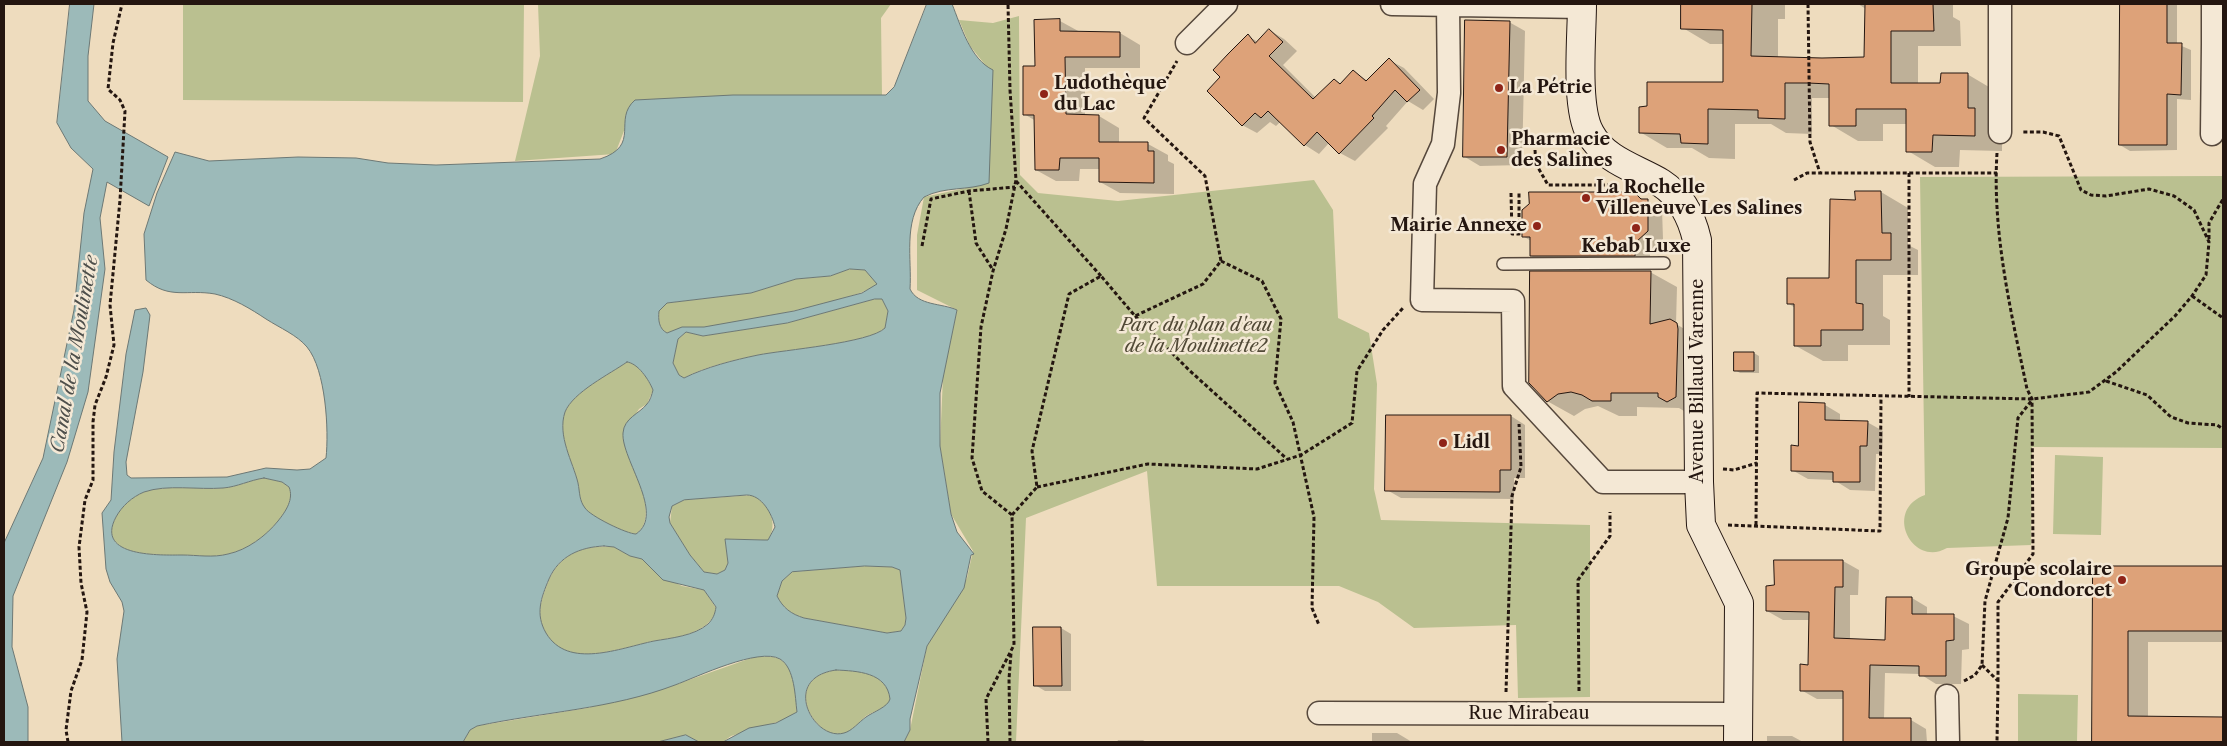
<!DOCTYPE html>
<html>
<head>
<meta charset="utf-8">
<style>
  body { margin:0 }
  #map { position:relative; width:2227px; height:746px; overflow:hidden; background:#eedcbe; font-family:"Libre Caslon Text",serif }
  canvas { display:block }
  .frame { position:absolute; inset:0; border:5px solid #241610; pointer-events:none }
</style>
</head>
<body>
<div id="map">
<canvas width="2227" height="746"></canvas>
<div class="frame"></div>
</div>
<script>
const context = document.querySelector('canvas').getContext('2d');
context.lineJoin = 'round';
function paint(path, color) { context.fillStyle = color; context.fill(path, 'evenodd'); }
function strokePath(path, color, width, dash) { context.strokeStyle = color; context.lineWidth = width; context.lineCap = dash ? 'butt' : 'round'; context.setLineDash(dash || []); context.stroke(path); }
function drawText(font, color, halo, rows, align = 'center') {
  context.font = font + ' "Libre Caslon Text",serif'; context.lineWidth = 5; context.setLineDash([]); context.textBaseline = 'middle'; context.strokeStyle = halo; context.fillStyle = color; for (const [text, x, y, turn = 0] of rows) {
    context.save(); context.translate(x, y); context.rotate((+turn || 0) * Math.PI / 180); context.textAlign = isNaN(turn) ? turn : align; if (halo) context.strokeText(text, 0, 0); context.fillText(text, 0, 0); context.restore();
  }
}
paint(new Path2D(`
  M183,4H524L523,102L183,100Z
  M538,4H891L881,18L882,96L636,100L615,154L515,161L540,56Z
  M1019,16L1020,175L1038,193L1118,201L1314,180L1333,210L1338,318L1369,333L1377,384L1374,489L1381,520L1590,525V697L1518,698L1516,625L1414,628L1378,602L1339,586H1157L1147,471L1026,518L1016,742H904L910,730L927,646L967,578L973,551L951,514L940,446L943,376L957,310L917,290V235L924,197L989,183L986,66L970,46L959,20L993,23Z
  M2223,176V448L2032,447L2031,545L1947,548C1912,568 1883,510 1925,495L1920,177Z
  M850,269L865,270L878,284C860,300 733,324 704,327C689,329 682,327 667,333C659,329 658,320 659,311L667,303L751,293L796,279L830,276Z
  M875,299H882L888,311L885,328C870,343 783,350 758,355C734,360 706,366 684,378L679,375L673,363L678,339L686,332L703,336L787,323Z
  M627,362C638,363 649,380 653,390L647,404L639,409L623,435C627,459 663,516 636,534C627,534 590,516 585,509C579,500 580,493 578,483C573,462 557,436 565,412C573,392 610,374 627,362Z
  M2055,455L2103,457L2101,535L2053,534Z
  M264,478L282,482L289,487C294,499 286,512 278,521C266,536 247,550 228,554C213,558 197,555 182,555C162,555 94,558 116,517C122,506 132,497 144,492C167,484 199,490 223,488C237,487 250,480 264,478Z
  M752,495C769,503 779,524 768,540H764L725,539L728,563L725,570L717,574L704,572L690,555L670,523L672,506L684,500Z
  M595,547H614L630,556L642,559L652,566L658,574L682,586L704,590L716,608C715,614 713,619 707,624C693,636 671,638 653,641C631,646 585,661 563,651C556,648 551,641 547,635C536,617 540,603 547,585C555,562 571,550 595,547Z
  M865,566L892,567L900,570L906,618L905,625L901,631L887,633L804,618C791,614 783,608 777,596L782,581L792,572Z
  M754,657C762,657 774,655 781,660C795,668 796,698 797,712L784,720L731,736L723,742H699L686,735L658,742H463L470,730L477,726L587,708L669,687Z
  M836,670C855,671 880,671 889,692C890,694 891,700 889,703C885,708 872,712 866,716C860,721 853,730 846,733C818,745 777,679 836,670Z
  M2018,694L2078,695L2077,742H2018Z`), '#bac090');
const water = new Path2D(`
  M70,4H94L88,56V101L105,121L168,157L149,206L107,182L100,218L105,269L88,392L67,462L13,596L12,647L28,707V742H4V543L43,458L74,310L84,213L93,169L71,148L57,123Z
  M927,4H952C961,26 970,59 993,70L989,183C968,191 945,186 924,197C903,221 912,260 910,289C918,306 942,303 957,310L940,393V446L951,514L957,532L974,554L971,555L964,588L927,646L910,719V730L904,742H723L749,728L776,723L797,712C795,697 795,668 780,659C759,647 697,677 675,685C612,709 543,712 477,726L470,730L463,742H122L117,659L124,611L122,602L110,582L106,569L102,513L111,500L114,452L126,354L135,310L146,308L150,315L143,372L126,462L127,475L131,478L227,477L266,468L297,470L310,469L326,458C329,431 326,370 307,347C297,335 280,328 266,319C251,309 233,298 215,294C187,289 170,300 146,280L144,234L157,193L175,152L209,161L298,157L356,158L388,163L436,165L600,159C642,145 612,120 635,100L733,95H886L894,87ZM850,269L865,270L877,284L862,293L794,311L704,327H682L667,333C659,329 658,320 659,311L667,303L751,293L796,279L830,276ZM875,299H882L888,311L885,328C870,343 783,350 758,355C734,360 706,367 684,378L679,375L673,363L678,339L686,332L703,336L787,323ZM627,362C638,363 649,380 653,390C652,394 650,401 647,404C639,414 624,418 623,433C621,459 666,514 636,534C627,534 590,516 585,508C579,500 580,493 578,483C573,462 557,436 565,412C573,392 610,374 627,362ZM264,478L282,482L289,487C294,499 286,511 278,521C266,536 247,550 228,554C213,558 197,555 182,555C162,555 94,558 116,517C122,506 132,497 144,492C167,484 198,490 223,488C237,487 250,480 264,478ZM747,495C762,495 772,514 775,527L768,540H764L725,539L728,563L725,570L717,574L704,572L690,555L670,523L669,517L672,506L684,500ZM604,546L614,547L630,556L642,559L663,580L704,590L716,607C715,614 713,619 708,624C694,636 671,638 654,641C620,648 568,670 546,633C535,614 541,598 549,579C559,556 580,547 604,546ZM865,566L892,567L900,570L906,618L905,625L901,631L887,633L804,618C791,614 783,608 777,596L782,581L792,572ZM836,670C857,671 887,672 890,699C888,707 873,712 866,717C859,722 852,731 844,733C814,742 779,678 836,670Z
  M686,735L699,742H658Z`);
paint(water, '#9cbab9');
strokePath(water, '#6c7875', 1);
paint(new Path2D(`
  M1691,4H1785V19H1778V58H1866V9L1858,4H1953V17L1960,21L1961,46H1918V84L1942,85L1967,74L1994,90L2002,125V151L1960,150L1959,167H1935L1908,151L1907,124H1883V141H1858L1831,125V98H1812V134L1786,133L1771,124H1735V159L1709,158L1692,148H1667L1640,132L1648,107L1724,83V44H1710L1683,28Z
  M2121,4H2177V44L2191,50V100L2177,99V150L2130,151L2120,145Z
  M1060,21L1080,32L1120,33L1140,45V68H1085V116H1099L1119,128V143L1148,144L1168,155V161L1174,164V194L1120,193L1100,182V169H1080L1079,181H1056L1036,170V121L1024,114L1036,67Z
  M1509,22L1525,31L1522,165L1480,166L1465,157Z
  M1269,30L1284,39L1297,51L1283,65L1316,98L1334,80L1341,84L1354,72L1368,81L1389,60L1404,68L1434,99L1423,110L1408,101L1386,126L1388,128L1355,161L1340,153L1329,143L1319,154L1305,145L1281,121L1276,126L1270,122L1257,133L1242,125L1222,77L1248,36L1258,42Z
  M1856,192H1881L1908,208V245L1918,250V275H1883V316L1890,320V345H1848V361H1823L1796,346L1795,308L1788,303L1830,280L1857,201Z
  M1633,194L1662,209L1663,239L1650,251V264H1546L1531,256V241L1523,236Z
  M1650,272L1677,287L1676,324L1703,340L1694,417L1679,408L1637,407V416H1619L1598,406L1585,409L1574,416L1547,401Z
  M1735,353H1754L1759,356V373H1740L1735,370Z
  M1825,405L1840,414V421L1867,422L1883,431L1882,454H1876L1875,491L1850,490L1834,480L1808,479L1792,470L1800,447Z
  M1511,416L1525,425V478H1514V499L1401,498L1387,490Z
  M1843,561L1859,570L1858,595H1850V640L1886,641L1912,598L1927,607V615L1953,616L1969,624V649L1962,650L1961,684H1936L1920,674L1885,673L1884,719L1911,720L1926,729L1927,742H1844V699H1817L1801,690L1809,666L1810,620H1783L1767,611L1775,586L1776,562Z
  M2094,567L2223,568V642H2148V718H2223V742H2093Z
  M1061,628L1071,634V691H1045L1035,685Z
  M1372,733H1397L1412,742H1372Z
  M1767,736H1792L1803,742H1767Z
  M1118,740H1143L1146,742H1117Z
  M1559,741H1584L1587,742H1559Z`), '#0003');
const building = new Path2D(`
  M1681,4H1752L1751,56L1822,58L1864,57L1865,4H1933L1934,31H1891V83H1940L1941,73H1968V108H1975V136L1933,135L1932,152H1906V109H1856V126H1829V84L1808,83H1785V119L1758,118V110L1708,109V144L1681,143L1680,134L1639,133V107L1647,106V82H1723V30L1681,29Z
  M2120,4H2167V43H2182L2181,95L2167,94V145H2119Z
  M1060,19V31L1120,32V57H1065L1066,114L1099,115V142H1148V151H1154V183L1099,182V158H1060L1059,170H1035L1034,115H1023V66H1035L1034,20Z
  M1465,20L1510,21L1507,157H1463Z
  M1269,29L1283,42L1269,56L1313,99L1334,79L1340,84L1353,70L1366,81L1389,58L1420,90L1407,102L1395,90L1372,116L1374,118L1339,154L1317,132L1304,146L1268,111L1261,118L1255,113L1242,126L1207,91L1220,77L1213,70L1228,54L1248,34L1255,43Z
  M1855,191H1881L1882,233H1891V260H1856V303L1863,304V330H1821V346H1794V304H1787V278H1829L1830,199L1855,200Z
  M1529,192H1634L1641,199H1648V231L1636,242L1635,256H1530V237H1522V210L1529,204Z
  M1530,271H1651L1650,324L1670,319L1677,323L1678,329L1676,397L1667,402L1658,397V393H1611V401H1592L1582,395L1571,392L1558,394L1547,402L1529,383Z
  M1734,352H1754V371H1734Z
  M1799,402L1825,403V420L1868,421L1867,446H1860V482H1833V472L1791,471V445L1798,446Z
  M1386,415H1511V470H1500V492L1385,491Z
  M1774,560H1843V587H1835L1834,638L1885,640L1886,597H1912V614H1954V640L1946,641V676H1919V666L1870,665L1869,718H1911V742H1843V691H1800V664L1808,665L1809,612L1766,611V586L1774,585Z
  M2093,566H2223V631H2128V716L2223,717V742H2092Z
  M1033,627H1061L1062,686H1034Z`);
paint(building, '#dda279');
strokePath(building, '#241610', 1);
const lane = new Path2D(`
  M1503,264L1664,263`);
const street = new Path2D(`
  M1392,4L1582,7
  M2213,4V44
  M1448,5L1449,93L1443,144L1425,184L1422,300L1513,301L1514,386L1603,482H1699
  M1187,43L1226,4
  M2000,132V4
  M2212,134L2213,44H2223
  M1947,696L1948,742
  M1319,713L1738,714`);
const secondary = new Path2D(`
  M1582,4C1582,36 1575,107 1590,133C1605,161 1636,168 1661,183C1681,196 1692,218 1697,240L1699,482L1701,525L1739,603L1738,742`);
strokePath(lane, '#56483c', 14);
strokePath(street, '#56483c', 25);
strokePath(secondary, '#241610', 30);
strokePath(new Path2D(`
  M1808,4L1810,142L1820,173
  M1535,150L1536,164L1548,185H1608
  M1997,153C1992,233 2011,312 2027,389L2032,399L2033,554L1998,602V681
  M1909,173V397
  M1794,180L1807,173H1997
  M1016,181L1101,276
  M969,191L976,243L993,270
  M1511,193L1512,234H1519V193
  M2209,239V223L2223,199
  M922,246L931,199L969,191L1015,187
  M1221,261L1262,281L1281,319L1275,383L1293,422L1314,517L1312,608L1319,625
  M2192,296L2223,318
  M1135,316L1189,370L1287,459
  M2106,381L2147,395L2171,417L2188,423L2217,425L2223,429
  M1723,469L1734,470L1757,463
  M1037,487L1148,464L1257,469L1301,455L1352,423L1357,371L1383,330L1403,308
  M1012,515L1037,487L1032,451L1069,294L1101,276L1135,316L1203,284L1221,261L1205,176L1144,118L1177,61
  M1728,525L1880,531L1881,396
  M1756,525L1757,393L2032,399L2089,392L2116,372L2175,316L2192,296L2206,275L2209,242L2194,210L2174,196L2149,189L2106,196L2091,195L2081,190L2059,136L2043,132H2022
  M1982,665L1998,681L1997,742
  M1964,681L1975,675L1982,665L1985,601L2008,518L2018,418L2032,400
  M1579,691L1578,580L1610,536V512
  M1506,692L1512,496L1521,467L1519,424
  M68,742L66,730L71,691L82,660L87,612L81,583L79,547L85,500L93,480V422L95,405L106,377L114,345L110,305L120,200L125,111L120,100L108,89L113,43L122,4
  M988,742L986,699L1014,645L1012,515L982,491L972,458L981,327L993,271L1006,229L1016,180L1010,90L1008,4
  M1010,742L1009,679L1011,653`), '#241610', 3, [4, 2.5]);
strokePath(lane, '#f4e8d5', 11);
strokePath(street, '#f4e8d5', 22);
strokePath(secondary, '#f4e8d5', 28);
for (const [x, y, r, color] of [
  [1499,88,5,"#8f2418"],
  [1044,94,5,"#8f2418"],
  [1501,150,5,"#8f2418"],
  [1586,198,5,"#8f2418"],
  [1537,226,5,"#8f2418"],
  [1636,228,5,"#8f2418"],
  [1443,443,5,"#8f2418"],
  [2122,580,5,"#8f2418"]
]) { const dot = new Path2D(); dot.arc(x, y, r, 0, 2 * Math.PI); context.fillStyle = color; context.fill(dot); strokePath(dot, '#f4e8d5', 2); }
drawText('bold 18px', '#241610', '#f4e8d5', [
  ["Ludothèque",1054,84],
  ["du Lac",1054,105],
  ["La Pétrie",1509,88],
  ["Pharmacie",1511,140],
  ["des Salines",1511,161],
  ["La Rochelle",1596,188],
  ["Villeneuve Les Salines",1596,209],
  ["Mairie Annexe",1527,226,"right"],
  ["Kebab Luxe",1636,247,"center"],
  ["Lidl",1453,443],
  ["Groupe scolaire",2112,570,"right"],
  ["Condorcet",2112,591,"right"]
], 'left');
drawText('italic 18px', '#514936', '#f4e8d5', [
  ["Parc du plan d'eau",1196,326],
  ["de la Moulinette2",1196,347]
]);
drawText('18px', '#241610', '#f4e8d5', [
  ["Avenue Billaud Varenne",1698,381,-90],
  ["Rue Mirabeau",1529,714]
]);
drawText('italic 19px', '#4e4f4b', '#f4e8d5', [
  ["Canal de la Moulinette",75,354,-80]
]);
</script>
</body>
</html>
